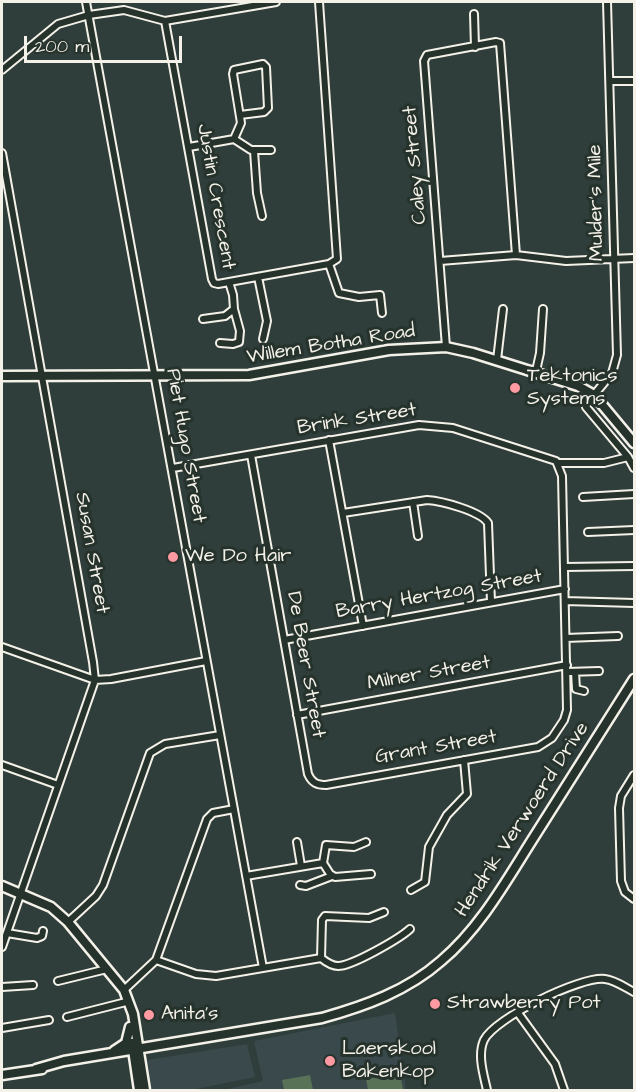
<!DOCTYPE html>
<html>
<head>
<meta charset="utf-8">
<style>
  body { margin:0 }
  #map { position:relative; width:636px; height:1092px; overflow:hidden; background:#2f3d3b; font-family:"Architects Daughter",sans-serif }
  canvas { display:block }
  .frame { position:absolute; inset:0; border:3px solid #f4f1e8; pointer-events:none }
  .scale { position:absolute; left:24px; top:36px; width:158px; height:27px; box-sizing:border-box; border:3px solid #f4f1e8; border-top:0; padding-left:8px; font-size:18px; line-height:21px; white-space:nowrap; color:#f4f1e8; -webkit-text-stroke:4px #26332d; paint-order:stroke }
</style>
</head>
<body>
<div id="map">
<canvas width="636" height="1092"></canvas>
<div class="frame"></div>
<div class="scale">200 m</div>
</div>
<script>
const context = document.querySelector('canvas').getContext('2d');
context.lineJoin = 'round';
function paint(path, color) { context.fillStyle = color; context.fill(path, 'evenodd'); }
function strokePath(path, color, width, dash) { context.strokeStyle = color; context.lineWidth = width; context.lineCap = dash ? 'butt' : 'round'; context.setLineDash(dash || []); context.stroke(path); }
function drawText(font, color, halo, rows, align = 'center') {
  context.font = font + ' "Architects Daughter",sans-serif'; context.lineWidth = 6; context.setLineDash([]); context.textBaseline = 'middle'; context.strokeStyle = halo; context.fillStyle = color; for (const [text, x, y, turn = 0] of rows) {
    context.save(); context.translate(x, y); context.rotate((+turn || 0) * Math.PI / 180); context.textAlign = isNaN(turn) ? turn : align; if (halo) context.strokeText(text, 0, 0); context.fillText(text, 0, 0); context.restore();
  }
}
paint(new Path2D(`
  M395,1013L406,1090H223L263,1081L254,1041Z
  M247,1044L255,1077L191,1090H152L147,1060Z`), '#3a494b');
paint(new Path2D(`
  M400,1073L403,1090H368L366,1079Z
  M310,1075L313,1090H284L282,1080Z`), '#587257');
const street = new Path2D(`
  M86,2L263,968
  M474,14L475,47
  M165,21L212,279L214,283L218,284L329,264L337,259L319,2
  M2,70L58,24L89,15L124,10L165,21L276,2
  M611,81H634
  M234,139L241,123L233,74L234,70L263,64L266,67L268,108L264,112L240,115
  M234,139L251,150H271
  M189,147L234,139
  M254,151L257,193L262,216
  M2,153L93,662L95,680L2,947
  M440,261L516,255L566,261L634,258
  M329,264L339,293L359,297L380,295L382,313
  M258,277L267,321L263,339
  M203,319L225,316L234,309L233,295L229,282
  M220,343L233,344L239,342L240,331L234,309
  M446,347L424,61L427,55L496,42L500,43L516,255
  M497,360L503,309
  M536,371L540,353L543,309
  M594,395L612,373L617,355L607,2
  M586,407L628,457L634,468
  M329,440L363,626
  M558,463H604L628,457
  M173,468L419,425L453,428L556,461L562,476L567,710L564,720L552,738L538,747L326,785C317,785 312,783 308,774L251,455
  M583,497L634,494
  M413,502L418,536
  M343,513L427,500C442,501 480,511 488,523L491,602
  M588,532L634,530
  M565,567L634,566
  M565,601L634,603
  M566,638L618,636
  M284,640L565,589
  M2,647L95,680L111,679L206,661
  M567,672L599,671
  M575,672L576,689L584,691
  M297,715L567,665
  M2,765L58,785
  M634,775L621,796L619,808L621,881L625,892L634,899
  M297,842L301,866
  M366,842L354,847L326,845L323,863L330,874L335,877L371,874
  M246,876L323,863
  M300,885L306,886L332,876
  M411,890L425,882L429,847L447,815L467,794L464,760
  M68,922L96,896L103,885L150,753L165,744L220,735
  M7,933L37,938L42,936L43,931
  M321,958C326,962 332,966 338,966C352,966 399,939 410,929
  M156,960L196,974L216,976L321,958L322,920L325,916L369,918L384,912
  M58,981L107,969
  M2,987L33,985
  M124,990L156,960L207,819L213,813L234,809
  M518,1013L555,1064L564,1090
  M67,1017L126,1002
  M2,1028L49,1020
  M487,1090C484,1076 477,1055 484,1040C495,1018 580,976 605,979C615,980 626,988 634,992`);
const secondary = new Path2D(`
  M2,376L249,375L389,350L446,347L473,353L578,386L594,395L634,443
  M2,886L51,907L68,922L124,990L133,1014L145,1090
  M132,1043L139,1090
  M114,1051L126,1043L130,1027
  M36,1069L64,1061L322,1018C365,1006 407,991 441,961C481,927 506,881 534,837C567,784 601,732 634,679
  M2,1075L42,1069`);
strokePath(street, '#f4f1e8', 10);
strokePath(secondary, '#f4f1e8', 13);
strokePath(street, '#26332d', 6);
strokePath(secondary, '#26332d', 8);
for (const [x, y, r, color] of [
  [515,388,6,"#ff9aa2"],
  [173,557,6,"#ff9aa2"],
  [435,1004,6,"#ff9aa2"],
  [149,1015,6,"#ff9aa2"],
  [330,1061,6,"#ff9aa2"]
]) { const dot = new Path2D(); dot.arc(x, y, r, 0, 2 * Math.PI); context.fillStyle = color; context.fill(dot); strokePath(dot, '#26332d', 2); }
drawText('20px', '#f4f1e8', '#26332d', [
  ["Caley Street",416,165,-95],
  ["Justin Crescent",215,197,80],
  ["Mulder's Mile",597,203,-91],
  ["Willem Botha Road",331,345,-9],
  ["Brink Street",357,420,-9],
  ["Piet Hugo Street",185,446,80],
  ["Susan Street",91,553,80],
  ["Barry Hertzog Street",439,595,-10],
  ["De Beer Street",305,665,80],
  ["Milner Street",429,674,-10],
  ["Grant Street",436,748,-10],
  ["Hendrik Verwoerd Drive",523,820,-57]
]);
drawText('20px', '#f4f1e8', '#26332d', [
  ["Tektonics",527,377],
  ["Systems",527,400],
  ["We Do Hair",185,557],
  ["Strawberry Pot",447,1004],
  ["Anita's",161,1015],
  ["Laerskool",342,1050],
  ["Bakenkop",342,1073]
], 'left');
</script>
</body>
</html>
